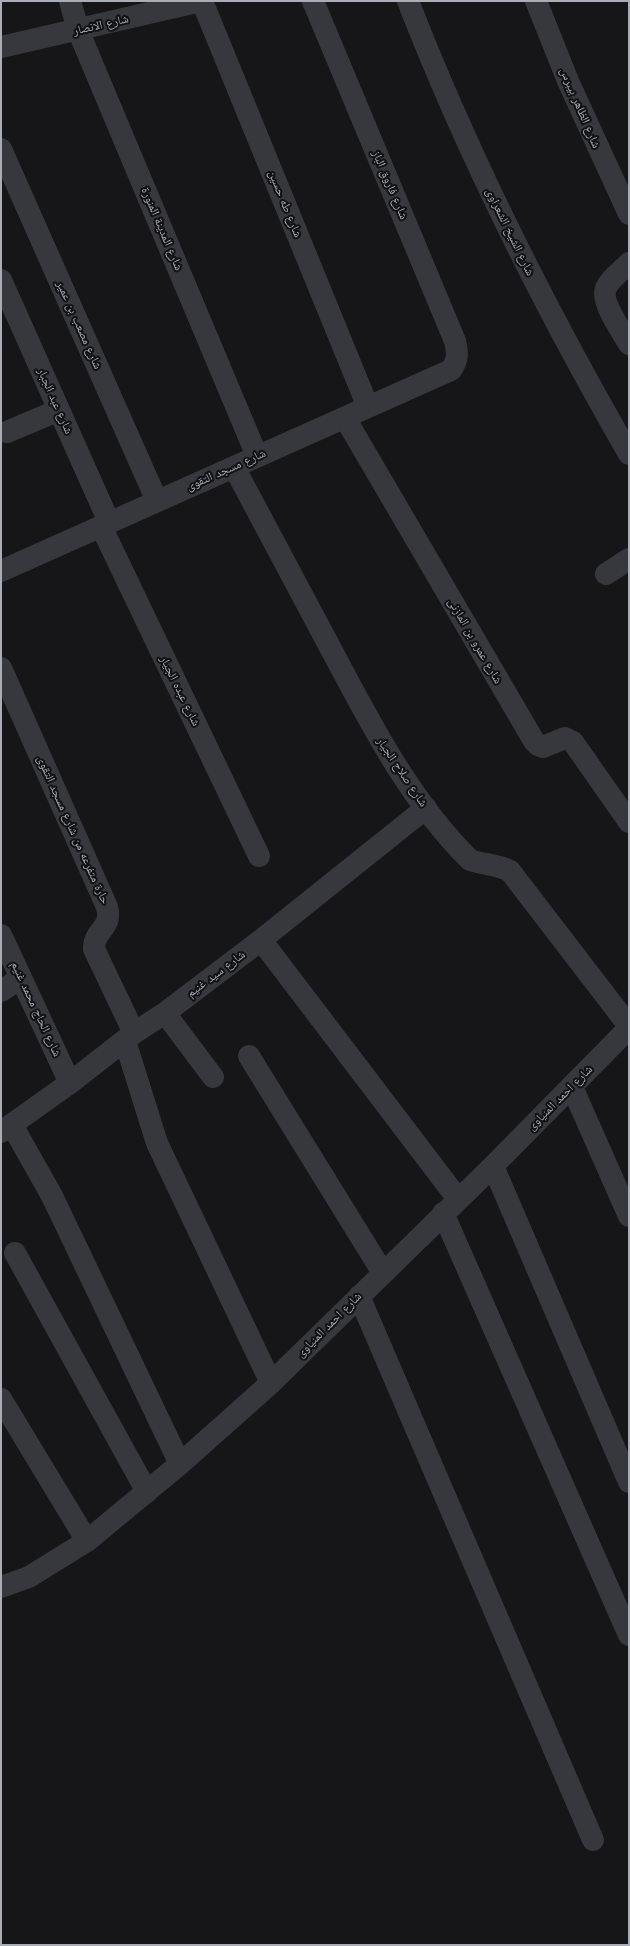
<!DOCTYPE html>
<html>
<head>
<meta charset="utf-8">
<style>
  body { margin:0 }
  #map { position:relative; width:630px; height:1946px; overflow:hidden; background:#161618; font-family:"Work Sans",sans-serif }
  canvas { display:block }
  .frame { position:absolute; inset:0; border:2px solid #a8adb8; pointer-events:none }
</style>
</head>
<body>
<div id="map">
<canvas width="630" height="1946"></canvas>
<div class="frame"></div>
</div>
<script>
const context = document.querySelector('canvas').getContext('2d');
context.lineJoin = 'round';
function strokePath(path, color, width, dash) { context.strokeStyle = color; context.lineWidth = width; context.lineCap = dash ? 'butt' : 'round'; context.setLineDash(dash || []); context.stroke(path); }
function drawText(font, color, halo, rows, align = 'center') {
  context.font = font + ' "Work Sans","Noto Naskh Arabic",sans-serif'; context.lineWidth = 4; context.setLineDash([]); context.textBaseline = 'middle'; context.strokeStyle = halo; context.fillStyle = color; for (const [text, x, y, turn = 0] of rows) {
    context.save(); context.translate(x, y); context.rotate((+turn || 0) * Math.PI / 180); context.textAlign = isNaN(turn) ? turn : align; if (halo) context.strokeText(text, 0, 0); context.fillText(text, 0, 0); context.restore();
  }
}
strokePath(new Path2D(`
  M70,1L78,30L257,456
  M202,1L368,407
  M408,1C469,158 545,308 629,454
  M536,1L568,81L629,214
  M1,47L201,1
  M1,149L157,501
  M629,263C622,271 610,278 606,288C600,301 622,332 629,344
  M1,280L109,522
  M345,418L534,741L538,745L543,747L565,738L573,742L629,822
  M7,432L59,410
  M234,467C267,528 299,590 332,651C371,724 410,801 470,860C484,865 497,864 510,871L629,1026
  M101,526L259,856
  M1,571L451,370C458,360 458,353 455,341L313,1
  M606,574L629,559
  M1,668L107,907C113,929 93,930 94,949L134,1033
  M1,935L70,1083
  M261,940L458,1199
  M1,991L21,978
  M165,1013L213,1077
  M125,1041L157,1143L271,1383
  M249,1056L383,1273
  M572,1087L629,1216
  M12,1125L52,1196L180,1464
  M1,1132L70,1083L134,1033L165,1013L261,940L426,808
  M493,1166L629,1482
  M443,1213L629,1635
  M15,1253L147,1492
  M359,1296L593,1840
  M1,1399L87,1541
  M1,1587L29,1577L87,1541L180,1464L271,1383L493,1166L629,1028`), '#37383d', 22);
drawText('12px', '#a8adb8', '#111113', [
  ["شارع الانصار",101,25,-13],
  ["شارع الظاهر بيبرس",580,108,67],
  ["شارع فاروق الباز",390,185,67],
  ["شارع طه حسين",285,204,68],
  ["شارع المدينة المنورة",162,229,67],
  ["شارع الشيخ الشعراوى",510,232,64],
  ["شارع مصعب بن عمير",79,325,66],
  ["شارع عبد الجبار",55,401,66],
  ["شارع مسجد التقوى",226,470,-24],
  ["شارع عمرو بن المازنى",475,641,60],
  ["شارع عبده الجيار",180,691,64],
  ["شارع صلاح الجيار",402,772,56],
  ["حارة متفرعه من شارع مسجد التقوى",73,830,66],
  ["شارع سيد غنيم",216,974,-37],
  ["شارع الحاج محمد غنيم",36,1009,65],
  ["شارع احمد المنياوى",560,1098,-45],
  ["شارع احمد المنياوى",329,1325,-45]
]);
</script>
</body>
</html>
